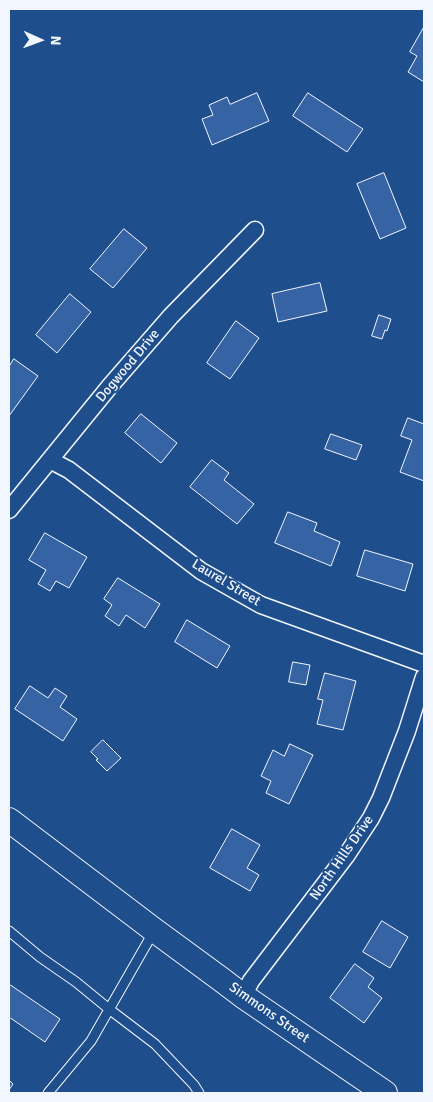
<!DOCTYPE html>
<html>
<head>
<meta charset="utf-8">
<style>
  body { margin:0 }
  #map { position:relative; width:433px; height:1102px; overflow:hidden; background:#1f4e8c; font-family:Signika,sans-serif }
  canvas { display:block }
  .frame { position:absolute; inset:0; border:10px solid #f2f6ff; pointer-events:none }
  .north { position:absolute; left:15px; top:15px; width:50px; height:50px; -webkit-text-stroke:4px #1f4e8c; paint-order:stroke; rotate:92deg; font-size:14px; font-weight:700; line-height:20px; text-align:center; color:#f2f6ff }
  .north::after { content:''; display:block; margin:auto; width:18px; height:22px; background:#f2f6ff; clip-path:polygon(50% 0,100% 100%,50% 72%,0 100%) }
</style>
</head>
<body>
<div id="map">
<canvas width="433" height="1102"></canvas>
<div class="frame"></div>
<div class="north">N</div>
</div>
<script>
const context = document.querySelector('canvas').getContext('2d');
context.lineJoin = 'round';
function paint(path, color) { context.fillStyle = color; context.fill(path, 'evenodd'); }
function strokePath(path, color, width, dash) { context.strokeStyle = color; context.lineWidth = width; context.lineCap = dash ? 'butt' : 'round'; context.setLineDash(dash || []); context.stroke(path); }
function drawText(font, color, halo, rows, align = 'center') {
  context.font = font + ' Signika,sans-serif'; context.lineWidth = 4; context.setLineDash([]); context.textBaseline = 'middle'; context.strokeStyle = halo; context.fillStyle = color; for (const [text, x, y, turn = 0] of rows) {
    context.save(); context.translate(x, y); context.rotate((+turn || 0) * Math.PI / 180); context.textAlign = isNaN(turn) ? turn : align; if (halo) context.strokeText(text, 0, 0); context.fillText(text, 0, 0); context.restore();
  }
}
const building = new Path2D(`
  M424,27V82L408,72L417,56L410,52Z
  M257,93L269,121L212,145L202,119L213,115L209,105L227,97L230,104Z
  M308,93L363,129L347,152L293,116Z
  M384,173L406,228L380,239L357,184Z
  M124,229L147,248L113,288L90,269Z
  M320,283L327,311L278,322L272,294Z
  M70,294L91,312L57,353L36,335Z
  M379,315L391,319L387,331L385,330L382,339L372,336Z
  M236,321L259,338L230,379L207,363Z
  M14,359L38,376L9,416V367Z
  M141,414L177,443L161,463L125,433Z
  M408,418L424,424V481L400,472L412,440L401,436Z
  M331,434L362,445L356,460L325,449Z
  M212,460L229,473L224,480L254,504L237,524L190,487Z
  M288,512L317,523L314,531L340,542L331,566L275,543Z
  M45,533L87,557L69,588L56,581L50,591L38,584L46,570L29,560Z
  M365,550L413,564L405,591L357,576Z
  M118,578L160,604L145,628L126,615L119,626L105,616L112,605L104,599Z
  M187,620L230,646L217,668L175,642Z
  M293,662L310,665L306,685L289,682Z
  M325,673L356,681L343,730L317,724L323,700L318,699Z
  M30,686L48,698L55,688L67,696L60,707L77,719L63,741L15,709Z
  M103,740L121,758L107,771L96,760L98,759L91,752Z
  M290,744L313,755L289,804L266,793L271,781L261,776L273,750L284,756Z
  M232,829L260,845L247,868L259,875L250,891L210,868Z
  M382,921L408,937L390,968L363,952Z
  M355,964L374,978L368,987L382,998L364,1023L330,998Z
  M9,984L60,1019L45,1042L9,1017Z
  M9,1080L13,1084L9,1090Z`);
paint(building, '#3563a3');
strokePath(building, '#f2f6ff', 1);
const lane = new Path2D(`
  M9,931L40,957L76,982L109,1009L155,1044L194,1085L199,1093
  M48,1093L91,1041L154,931`);
const street = new Path2D(`
  M50,460L69,470L201,571L261,605L424,664
  M9,510L110,386L171,316L255,230
  M243,996L251,981L346,856L371,818L381,798L407,731L424,677`);
const secondary = new Path2D(`
  M9,820L154,930L222,980L243,996L385,1093`);
strokePath(lane, '#f2f6ff', 11);
strokePath(street, '#f2f6ff', 19);
strokePath(secondary, '#f2f6ff', 26);
strokePath(lane, '#1f4e8c', 9);
strokePath(street, '#1f4e8c', 16);
strokePath(secondary, '#1f4e8c', 24);
drawText('14px', '#f2f6ff', '#1f4e8c', [
  ["Dogwood Drive",128,366,-50],
  ["Laurel Street",226,583,31],
  ["North Hills Drive",342,858,-55],
  ["Simmons Street",269,1013,35]
]);
</script>
</body>
</html>
